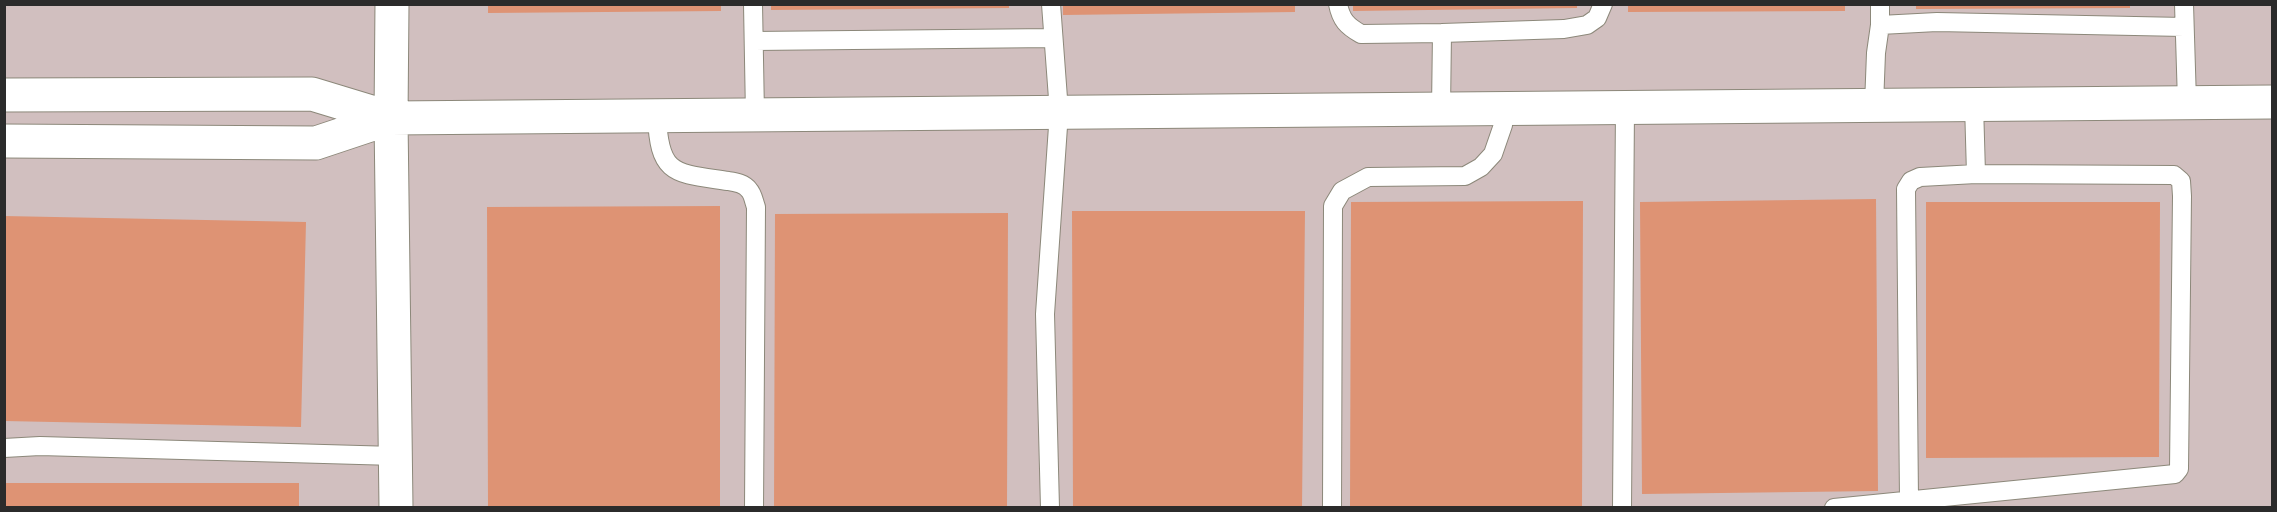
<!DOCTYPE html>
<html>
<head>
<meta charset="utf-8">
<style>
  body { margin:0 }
  #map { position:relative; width:2277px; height:512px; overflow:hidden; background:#ede6ca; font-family:Mali,sans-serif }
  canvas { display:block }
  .frame { position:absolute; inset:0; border:6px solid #2b2b2b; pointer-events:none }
</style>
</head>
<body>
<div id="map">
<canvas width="2277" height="512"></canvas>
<div class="frame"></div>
</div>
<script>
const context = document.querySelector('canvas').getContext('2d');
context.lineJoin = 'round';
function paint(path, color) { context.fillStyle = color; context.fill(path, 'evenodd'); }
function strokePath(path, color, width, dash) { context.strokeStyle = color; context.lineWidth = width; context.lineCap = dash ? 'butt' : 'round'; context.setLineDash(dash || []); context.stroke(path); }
paint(new Path2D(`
  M5,5H2272V507H5Z`), '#d1bfbf');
paint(new Path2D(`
  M488,4H721V11L488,13Z
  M771,4H1009V8L771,10Z
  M1063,4H1295V12L1063,15Z
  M1353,4H1577V8L1353,11Z
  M1628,4H1845V11L1628,12Z
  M1916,4H2130V8L1916,9Z
  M1876,199L1878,491L1642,494L1640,202Z
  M1583,201L1582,508H1350L1351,202Z
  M1926,202H2160L2159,457L1926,458Z
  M720,206V508H488L487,207Z
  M1072,211H1305L1302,508H1073Z
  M1008,213L1007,508H774L775,214Z
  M4,216L306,222L301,427L4,421Z
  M4,483H299V508H4Z`), '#de9374');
const lane = new Path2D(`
  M753,4L755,115
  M1338,4C1341,20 1347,26 1361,34L1442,33L1441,109
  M2184,4L2187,102
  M1880,25V4
  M1442,33L1564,29L1587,25L1597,18L1603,4
  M754,41L1053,38
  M1974,104L1976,174
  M1874,105L1876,53L1880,25L1937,22L2184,27
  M657,116C659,176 675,173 728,181C735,182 744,183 749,190C753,194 754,202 756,207L754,508
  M4,448L40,446L395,456
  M1050,508L1045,314L1059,112L1051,4
  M1332,508L1333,206L1342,191L1368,177L1465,176L1481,167L1493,154L1503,125L1505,108
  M1622,508L1625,107
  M1834,508L2175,474L2179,469L2182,196L2181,181L2174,175L1976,174L1920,177L1911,181L1906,189L1909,500`);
const street = new Path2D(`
  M392,4L391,118L396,508
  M4,95L312,94L391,118L2272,102
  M4,141L316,143L391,118`);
strokePath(lane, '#8c887a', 20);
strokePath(street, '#8c887a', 35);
strokePath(lane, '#fff', 18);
strokePath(street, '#fff', 33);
</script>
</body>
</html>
